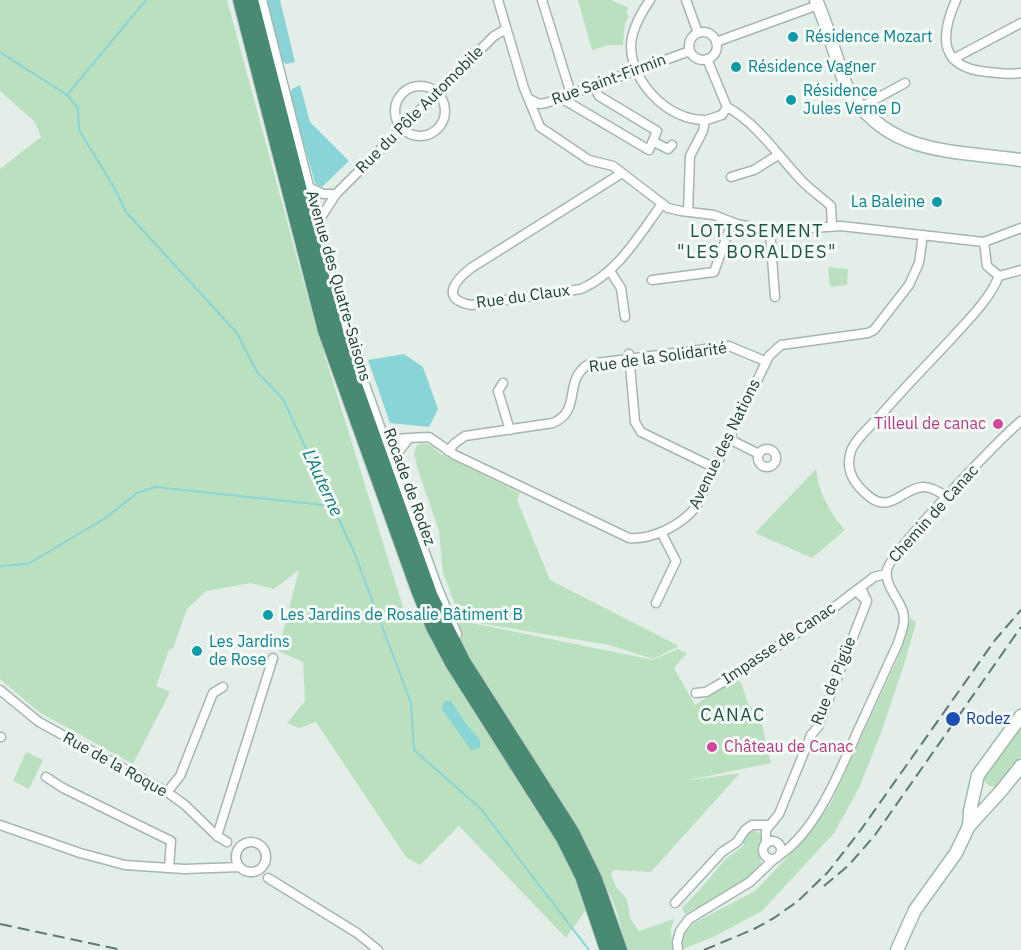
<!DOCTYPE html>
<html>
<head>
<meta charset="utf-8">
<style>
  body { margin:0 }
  canvas { display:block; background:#e3eee8 }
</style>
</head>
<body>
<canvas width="1021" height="950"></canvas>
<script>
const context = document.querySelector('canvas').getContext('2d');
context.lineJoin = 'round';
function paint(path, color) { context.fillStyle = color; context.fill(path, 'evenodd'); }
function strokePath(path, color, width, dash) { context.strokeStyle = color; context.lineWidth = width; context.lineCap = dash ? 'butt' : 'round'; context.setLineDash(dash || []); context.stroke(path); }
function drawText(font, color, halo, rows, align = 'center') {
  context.font = font + ' "IBM Plex Sans",sans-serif'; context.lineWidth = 6; context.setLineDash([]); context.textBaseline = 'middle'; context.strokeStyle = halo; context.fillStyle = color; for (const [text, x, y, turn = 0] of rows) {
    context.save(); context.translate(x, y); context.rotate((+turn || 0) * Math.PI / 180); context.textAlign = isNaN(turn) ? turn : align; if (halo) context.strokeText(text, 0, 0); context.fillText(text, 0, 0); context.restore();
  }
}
paint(new Path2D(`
  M0,0H227L315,324L407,620L472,623L653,660L678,649L687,653L674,668L695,705L738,678L742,685L748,704L760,716L771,763L684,781L740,773L651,872L614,870L611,874L616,887L627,899L630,918L639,931L674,919L671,928L672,950H626C622,927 616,904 604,884L566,938L459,826L420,865L406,857L316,722L299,728L287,723L305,701L303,662L278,651L299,570L274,589L251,583L206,591L187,609L173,648L169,650L156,686L170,692L133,764L39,712L0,679V169L41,137L35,122L0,91Z
  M578,0H611L629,8L626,13L629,16L625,24L623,45H609L592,50Z
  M828,267L848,269L847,285L830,287Z
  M422,443L430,445L441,454L520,493L517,500L550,580L679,646L653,659L609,645L461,620L443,573L439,531L418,470L414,453L417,445Z
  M816,469C819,493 829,512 845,530L812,558L755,533Z
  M911,618L916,623L903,668L881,733L859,788L834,833L762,911L713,937L683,949L680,939L694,923L755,891L795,849L830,805L898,658Z
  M1021,722V756L1006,776L1000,787L989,786L984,781V772L990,770L1015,736Z
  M26,752L43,760L29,789L13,781Z
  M754,831L759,832L763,840L759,849L761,863C743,888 711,900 685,914L682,908C698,893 710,877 725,860C731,854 738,851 744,845L742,840L748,833Z`), '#bbe0c0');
paint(new Path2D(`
  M268,0H280L295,62L286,64L281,60L267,3Z
  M300,85L310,122L349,161L322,187L315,183L290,95L292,89Z
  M404,354L423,367L438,409L429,427L390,423L368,360Z
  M444,701H451L466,724L480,740V748L471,750L442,709Z`), '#88d4d6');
strokePath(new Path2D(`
  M0,52L67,95L78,108L79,130L115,189L126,212L237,333L257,372L283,399L354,552L411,703L414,750L481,809L589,950
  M67,95L146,0
  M0,566L28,564L107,517L137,493L155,487L333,506`), '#88d4d6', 2);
const minor = new Path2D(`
  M262,0L318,222L352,348L437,586L457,634
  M498,0L524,88L540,127L589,160L613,166L668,208L681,211L714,215L737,224L770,231L841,226L984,242L1021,228
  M542,0L571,94
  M650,0C641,13 631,30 631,47C632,83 668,120 704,120C710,120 717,116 722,115L727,107
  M686,0L698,33
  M956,0C939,38 940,68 988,72C999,73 1010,75 1021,73
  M689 46a14 14 0 1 1 28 0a14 14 0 1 1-28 0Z
  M716,42L818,5
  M707,59L727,107
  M953,59L1021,23
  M395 111a25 25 0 1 1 50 0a25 25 0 1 1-50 0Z
  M528,98L539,104L546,103L690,51
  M561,98L649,150L657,131L599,96L593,86
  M727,107C758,124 778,156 802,181C811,190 822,198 831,206L832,226
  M861,107L905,83
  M654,142L668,149L672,145
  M622,173L471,268C454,281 440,300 472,305L581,289C618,273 639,235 662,204
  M731,177L754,170L778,155
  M309,187L323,194H336
  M688,212L690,156L703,131L705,120
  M318,222L336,194L494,36L506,29
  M770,231L775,297
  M984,242L987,266L999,276
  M610,271L621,288L625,317
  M999,276L1021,270
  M652,280L714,272L732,222
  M629,354L635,422L641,432L715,468
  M503,383L498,391L510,430
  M383,434L394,439L409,438L400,450L394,464
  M409,438L429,437L455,455L629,538C653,540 681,525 696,507L769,356L781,345L868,333L874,330L909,285L919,263L923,235
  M729,439L759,454
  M758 458a9 9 0 1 1 18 0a9 9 0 1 1-18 0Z
  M448,451L455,443L465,436L553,423C583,410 562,380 589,364L729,346L765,361
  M947,497C940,492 931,486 922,487C903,489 891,512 871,498C856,486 844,472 851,451C856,438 871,426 880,416C903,389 928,364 952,338C969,319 989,300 999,276
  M858,589L863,592L867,601L860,595Z
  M656,603L676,561L661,532
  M0,690L39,722L167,792L185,805L217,836L227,842
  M696,693L706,692L735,675L828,612L874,577L886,574
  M0,737H1
  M46,777L63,788L171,841L169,868
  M167,792L180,776L213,693L223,687
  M0,825L80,853L125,865L184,869L240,867
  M217,836L273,658
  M763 850a9 9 0 1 1 18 0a9 9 0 1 1-18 0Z
  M236 857a15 15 0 1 1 30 0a15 15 0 1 1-30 0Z
  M766,844V830L779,814L811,735L818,727L867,601
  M781,854C816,830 839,773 856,735C870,704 884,674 898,643C901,633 906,623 903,612C899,598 884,585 887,570C890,552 1001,438 1021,421
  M268,878L357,933L378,950
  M675,903L722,852L737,842L745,830L752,825H769
  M678,950L677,942L680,931L689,919L750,882L774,859`);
const secondary = new Path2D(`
  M816,0C824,18 830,37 836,56C840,66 842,78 847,87C886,156 952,150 1021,160
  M969,826L970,811L978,775L1021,716
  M897,950L915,910L956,853L969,826L1001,791L1021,766`);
const trunk = new Path2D(`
  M240,0L325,331L418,590L433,627L452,663L563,838L582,876L607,950
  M251,0L337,335L431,597L463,661L572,832L595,879L620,950`);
strokePath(minor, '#a5b6ae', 11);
strokePath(secondary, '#a1baae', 15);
strokePath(trunk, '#c1cac6', 16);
strokePath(minor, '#fff', 8);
strokePath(secondary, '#fff', 12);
strokePath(trunk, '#488a72', 14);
strokePath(new Path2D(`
  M824,886L849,865L875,835L1021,627
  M0,924L122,950
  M704,950L754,929L774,918L798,901L828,872L860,831L995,640L1021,610`), '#5c7c6f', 2, [12, 6]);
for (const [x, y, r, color] of [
  [793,37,6,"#0f9aa8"],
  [736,67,6,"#0f9aa8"],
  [791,100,6,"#0f9aa8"],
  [937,202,6,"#0f9aa8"],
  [998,424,6,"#d1479c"],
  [268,615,6,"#0f9aa8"],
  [197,651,6,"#0f9aa8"],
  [953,719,8,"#1a4fb4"],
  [712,747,6,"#d1479c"]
]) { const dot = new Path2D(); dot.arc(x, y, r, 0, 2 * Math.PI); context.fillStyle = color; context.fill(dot); strokePath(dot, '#f4faf6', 2); }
drawText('16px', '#0d838f', '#f4faf6', [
  ["Résidence Mozart",805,37],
  ["Résidence Vagner",748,67],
  ["Résidence",803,91],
  ["Jules Verne D",803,109],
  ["La Baleine",925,202,"right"],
  ["Les Jardins de Rosalie Bâtiment B",280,615],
  ["Les Jardins",209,642],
  ["de Rose",209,660]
], 'left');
drawText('16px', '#214034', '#f4faf6', [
  ["Rue Saint-Firmin",609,80,-20],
  ["Rue du Pôle Automobile",420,110,-45],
  ["Avenue des Quatre-Saisons",338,286,74],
  ["Rue du Claux",523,297,-8],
  ["Rue de la Solidarité",658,358,-8],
  ["Avenue des Nations",725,444,-64],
  ["Rocade de Rodez",409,487,70],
  ["Chemin de Canac",934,514,-48],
  ["Impasse de Canac",779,644,-34],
  ["Rue de Pigüe",834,681,-68],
  ["Rue de la Roque",115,765,29]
]);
drawText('16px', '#b23c85', '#f4faf6', [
  ["Tilleul de canac",986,424],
  ["Château de Canac",724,747,"left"]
], 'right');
drawText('16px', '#164399', '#f4faf6', [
  ["Rodez",966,719]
], 'left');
context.letterSpacing = '1.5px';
drawText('18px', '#1c543f', '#f4faf6', [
  ["LOTISSEMENT",757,232],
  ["\"LES BORALDES\"",757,253],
  ["CANAC",733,716]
]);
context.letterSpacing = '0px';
drawText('italic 18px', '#177c80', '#f4faf6', [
  ["L'Auterne",322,483,65]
]);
</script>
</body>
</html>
